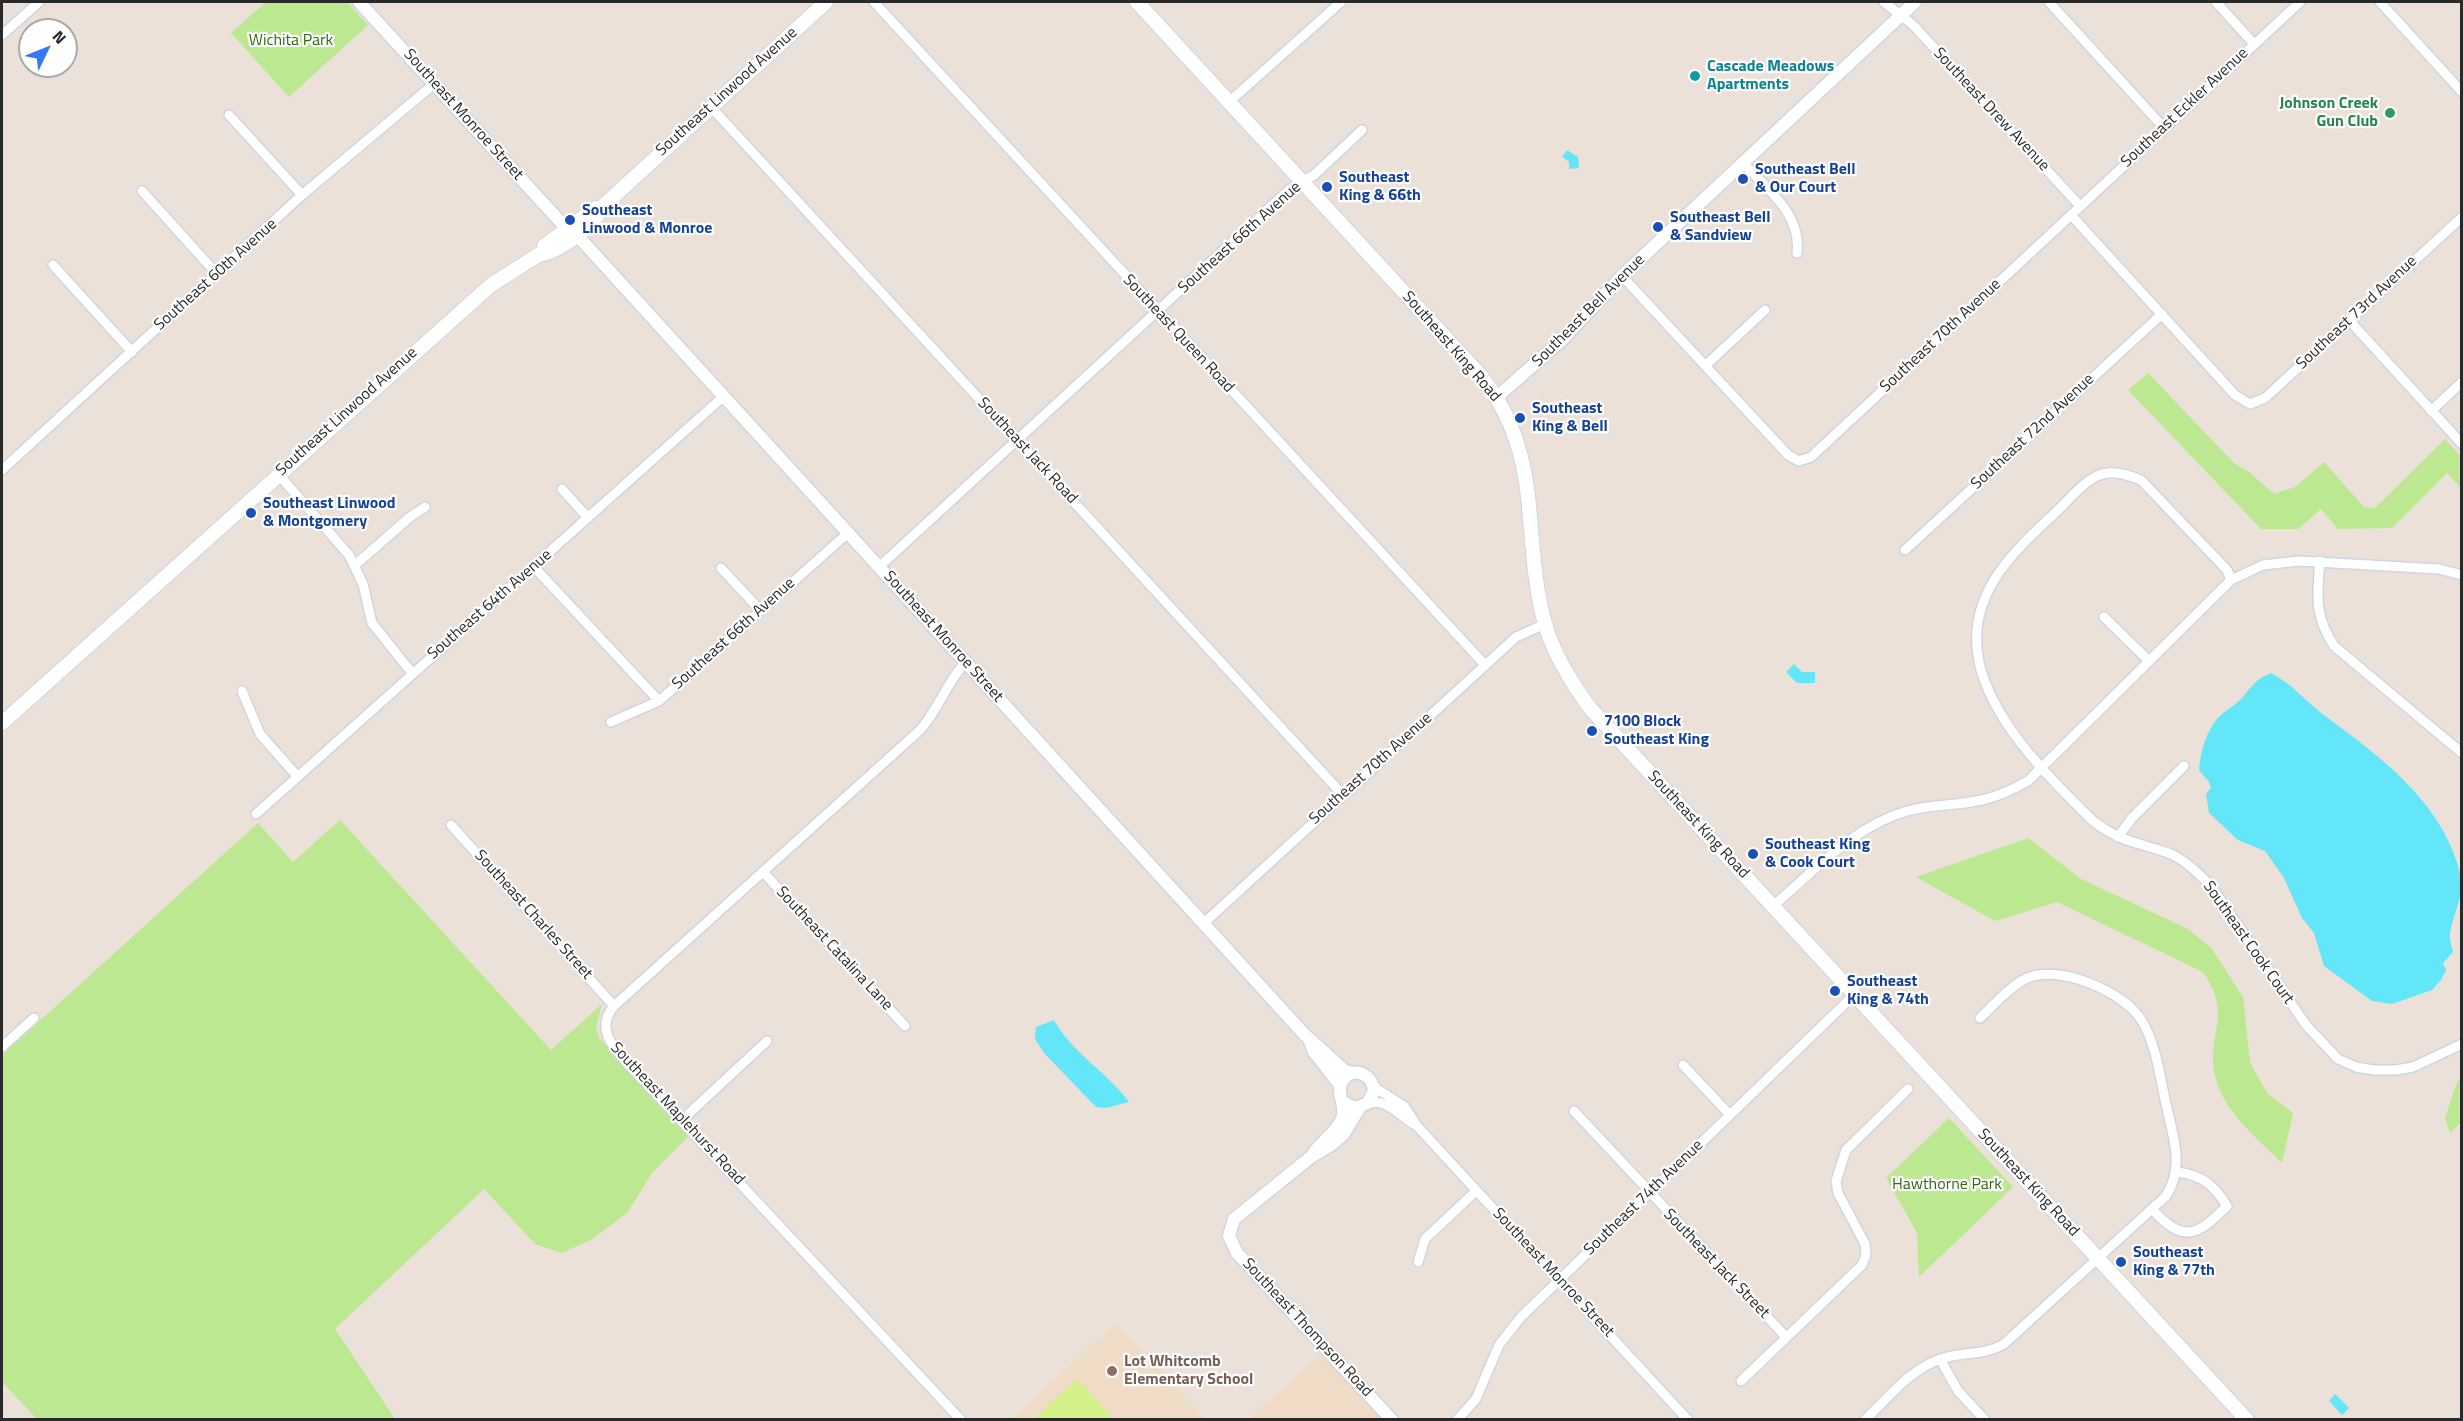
<!DOCTYPE html>
<html>
<head>
<meta charset="utf-8">
<style>
  body { margin:0 }
  #map { position:relative; width:2463px; height:1421px; overflow:hidden; background:#ece1d9; font-family:"Titillium Web",sans-serif }
  canvas { display:block }
  .frame { position:absolute; inset:0; border:3px solid #292929; pointer-events:none }
  .north { position:absolute; left:18px; top:18px; width:60px; height:60px; box-sizing:border-box; background:#fff; border:2px solid #a9a9a9; border-radius:50%; rotate:47deg; font-size:16px; font-weight:700; line-height:24px; text-align:center; color:#292929 }
  .north::after { content:''; display:block; margin:auto; width:21px; height:27px; background:#37f; clip-path:polygon(50% 0,100% 100%,50% 72%,0 100%) }
</style>
</head>
<body>
<div id="map">
<canvas width="2463" height="1421"></canvas>
<div class="frame"></div>
<div class="north">N</div>
</div>
<script>
const context = document.querySelector('canvas').getContext('2d');
context.lineJoin = 'round';
function paint(path, color) { context.fillStyle = color; context.fill(path, 'evenodd'); }
function strokePath(path, color, width, dash) { context.strokeStyle = color; context.lineWidth = width; context.lineCap = dash ? 'butt' : 'round'; context.setLineDash(dash || []); context.stroke(path); }
function drawText(font, color, halo, rows, align = 'center') {
  context.font = font + ' "Titillium Web",sans-serif'; context.lineWidth = 4.5; context.setLineDash([]); context.textBaseline = 'middle'; context.strokeStyle = halo; context.fillStyle = color; for (const [text, x, y, turn = 0] of rows) {
    context.save(); context.translate(x, y); context.rotate((+turn || 0) * Math.PI / 180); context.textAlign = isNaN(turn) ? turn : align; if (halo) context.strokeText(text, 0, 0); context.fillText(text, 0, 0); context.restore();
  }
}
paint(new Path2D(`
  M1116,1323L1205,1419L1011,1420Z
  M1321,1354L1381,1419H1249Z`), '#f0dcc6');
paint(new Path2D(`
  M266,2H347L368,25L289,97L231,33Z
  M2148,373L2234,463L2249,472L2274,494L2295,487L2324,462L2364,507L2375,508L2445,439L2461,457V488L2447,473L2392,528L2338,529L2321,509L2298,529H2261L2128,390Z
  M340,820L551,1050L602,1004L596,1027L599,1038L689,1136L652,1173L627,1213L591,1240L561,1253L535,1244L484,1189L335,1329L395,1419H37L2,1382V1055L258,823L293,862Z
  M2028,838L2081,879L2188,929L2212,949L2243,997L2250,1062L2267,1093L2293,1113L2282,1163C2258,1139 2222,1111 2215,1075C2206,1032 2234,1017 2203,972L2057,902L1995,921L1916,877Z
  M2461,1079V1122L2450,1133L2445,1118L2457,1082Z
  M1949,1118L2013,1187L1919,1277L1917,1233L1886,1178Z`), '#bbe890');
paint(new Path2D(`
  M1077,1379L1114,1419H1034Z`), '#d4f08b');
paint(new Path2D(`
  M1567,150L1578,157L1579,168L1569,169V162L1562,157Z
  M1794,664L1802,672H1815V683H1797L1786,672Z
  M2271,673C2293,684 2306,702 2325,716C2381,757 2445,804 2461,877C2463,899 2453,914 2450,934C2449,939 2452,946 2453,952L2443,963L2446,970L2441,980L2432,990L2392,1004L2372,1001L2324,966L2314,933L2302,918L2284,878L2265,851L2238,840L2209,813L2206,794L2211,788L2209,782L2199,770C2200,753 2206,731 2218,718C2224,711 2233,707 2240,700C2252,688 2252,681 2271,673Z
  M1054,1020C1072,1053 1107,1072 1129,1102L1106,1108L1096,1107L1044,1053L1035,1039L1036,1027Z
  M2335,1394L2349,1408L2342,1415L2329,1401Z`), '#62e6f8');
const minor = new Path2D(`
  M874,2L1485,665
  M1884,2L1913,25L2080,206
  M2049,2L2164,128
  M2216,2L2254,44
  M2380,2L2462,92
  M2,35L39,2
  M1229,102L1341,2
  M711,107L1343,795
  M229,115L302,195
  M1742,162C1767,189 1802,214 1797,253
  M142,191L216,273
  M2071,215L2235,395L2250,404L2265,398L2462,217
  M53,265L132,352
  M1622,276L1788,455L1799,461L1811,457L2300,2
  M2349,320L2462,444
  M1706,365L1765,310
  M2431,411L2462,382
  M2,470L302,195L434,84
  M278,474L349,555L363,584L372,623L412,673
  M562,489L588,518
  M1905,550L2162,314
  M2320,561C2317,596 2314,615 2334,646L2462,753
  M355,565L410,517L425,507
  M534,567L659,701
  M879,567L1290,189L1314,175L1362,130
  M721,568L760,610
  M2231,580L2227,570L2141,480C2128,475 2112,469 2097,476C2082,483 2068,501 2056,512C2013,552 1965,595 1979,662C1992,721 2048,777 2091,819C2119,843 2139,842 2171,854C2186,861 2199,874 2211,886L2306,1025L2338,1059L2356,1067L2374,1070H2396L2413,1067L2462,1044
  M2104,617L2149,661
  M242,691L260,734L297,776
  M611,722L659,701L848,533
  M256,814L724,396
  M451,825L614,1006
  M2118,837L2132,818L2184,766
  M763,872L905,1026
  M1773,906C1814,871 1854,826 1907,811C1929,804 1954,806 1976,801C1995,798 2011,790 2028,781L2231,580L2263,565L2299,561L2439,569L2462,575
  M1204,923L1516,637L1545,624
  M2,1047L34,1018
  M1683,1065L1730,1115
  M1374,1087L1404,1106L1417,1126L1688,1420
  M1368,1103C1388,1098 1401,1118 1417,1126
  M1574,1111L1786,1337
  M683,1119L767,1041
  M2152,1209C2183,1244 2197,1236 2227,1206C2214,1185 2202,1175 2177,1172
  M1418,1262L1425,1239L1476,1191
  M1940,1359L1958,1391L1985,1420
  M1741,1381L1862,1265L1866,1255L1865,1244L1838,1193L1836,1181L1846,1150L1908,1089
  M961,1420L633,1069C617,1051 593,1031 614,1006L919,731C939,710 946,682 966,662
  M1457,1420L1476,1399L1499,1345L1521,1317L1855,994
  M1865,1420C1888,1398 1910,1369 1941,1359C1963,1351 1984,1356 2004,1344L2166,1196C2185,1166 2173,1137 2166,1104C2160,1077 2156,1044 2142,1021C2124,991 2057,963 2025,979C2008,988 1994,1005 1980,1018`);
const tertiary = new Path2D(`
  M359,2L567,229
  M576,234L1304,1034L1345,1071L1353,1073
  M1497,397L1564,338L1622,276L1915,2
  M1309,1039L1314,1052L1340,1085
  M1360,1107L1343,1135L1331,1145L1312,1156L1234,1219L1229,1236L1237,1253L1392,1420
  M1312,1156C1320,1142 1335,1134 1342,1119C1348,1105 1333,1091 1344,1079C1355,1065 1373,1076 1374,1091L1368,1103L1355,1108L1343,1102`);
const secondary = new Path2D(`
  M1137,2L1481,376C1546,458 1520,533 1545,624C1554,655 1571,682 1590,708L2247,1420
  M544,246L596,208
  M2,723L491,285L538,255C560,252 594,226 602,207L826,2`);
strokePath(minor, '#ced5e3', 12);
strokePath(tertiary, '#ced5e3', 15);
strokePath(secondary, '#ced5e3', 16);
strokePath(minor, '#fff', 9);
strokePath(tertiary, '#fff', 12);
strokePath(secondary, '#fff', 14);
for (const [x, y, r, color] of [
  [1695,76,6,"#0f9aa8"],
  [2390,113,6,"#2e9e5b"],
  [1743,179,6,"#1a4fb4"],
  [1327,187,6,"#1a4fb4"],
  [570,220,6,"#1a4fb4"],
  [1658,227,6,"#1a4fb4"],
  [1520,418,6,"#1a4fb4"],
  [251,513,6,"#1a4fb4"],
  [1592,731,6,"#1a4fb4"],
  [1753,854,6,"#1a4fb4"],
  [1835,991,6,"#1a4fb4"],
  [2121,1262,6,"#1a4fb4"],
  [1112,1371,6,"#8d6e63"]
]) { const dot = new Path2D(); dot.arc(x, y, r, 0, 2 * Math.PI); context.fillStyle = color; context.fill(dot); strokePath(dot, '#fff', 2); }
drawText('16px', '#326a14', '#fff', [
  ["Wichita Park",291,41],
  ["Hawthorne Park",1947,1185]
]);
drawText('bold 16px', '#0d838f', '#fff', [
  ["Cascade Meadows",1707,67],
  ["Apartments",1707,85]
], 'left');
drawText('16px', '#292929', '#fff', [
  ["Southeast Linwood Avenue",727,92,-42],
  ["Southeast Eckler Avenue",2185,108,-43],
  ["Southeast Drew Avenue",1991,110,47],
  ["Southeast Monroe Street",463,115,48],
  ["Southeast 66th Avenue",1240,238,-42],
  ["Southeast 60th Avenue",216,275,-42],
  ["Southeast Bell Avenue",1589,311,-45],
  ["Southeast 73rd Avenue",2357,313,-43],
  ["Southeast Queen Road",1178,334,47],
  ["Southeast 70th Avenue",1941,336,-43],
  ["Southeast King Road",1451,347,49],
  ["Southeast Linwood Avenue",347,412,-42],
  ["Southeast 72nd Avenue",2033,432,-43],
  ["Southeast Jack Road",1027,451,47],
  ["Southeast 64th Avenue",490,605,-41],
  ["Southeast 66th Avenue",734,634,-42],
  ["Southeast Monroe Street",943,637,48],
  ["Southeast 70th Avenue",1371,769,-42],
  ["Southeast King Road",1698,825,47],
  ["Southeast Charles Street",533,915,48],
  ["Southeast Cook Court",2248,943,55],
  ["Southeast Catalina Lane",834,949,47],
  ["Southeast Maplehurst Road",677,1114,47],
  ["Southeast King Road",2028,1183,47],
  ["Southeast 74th Avenue",1644,1198,-44],
  ["Southeast Jack Street",1716,1264,46],
  ["Southeast Monroe Street",1553,1273,47],
  ["Southeast Thompson Road",1307,1328,47]
]);
drawText('bold 16px', '#27864d', '#fff', [
  ["Johnson Creek",2378,104],
  ["Gun Club",2378,122]
], 'right');
drawText('bold 16px', '#164399', '#fff', [
  ["Southeast Bell",1755,170],
  ["& Our Court",1755,188],
  ["Southeast",1339,178],
  ["King & 66th",1339,196],
  ["Southeast",582,211],
  ["Linwood & Monroe",582,229],
  ["Southeast Bell",1670,218],
  ["& Sandview",1670,236],
  ["Southeast",1532,409],
  ["King & Bell",1532,427],
  ["Southeast Linwood",263,504],
  ["& Montgomery",263,522],
  ["7100 Block",1604,722],
  ["Southeast King",1604,740],
  ["Southeast King",1765,845],
  ["& Cook Court",1765,863],
  ["Southeast",1847,982],
  ["King & 74th",1847,1000],
  ["Southeast",2133,1253],
  ["King & 77th",2133,1271]
], 'left');
drawText('bold 16px', '#785e54', '#fff', [
  ["Lot Whitcomb",1124,1362],
  ["Elementary School",1124,1380]
], 'left');
</script>
</body>
</html>
